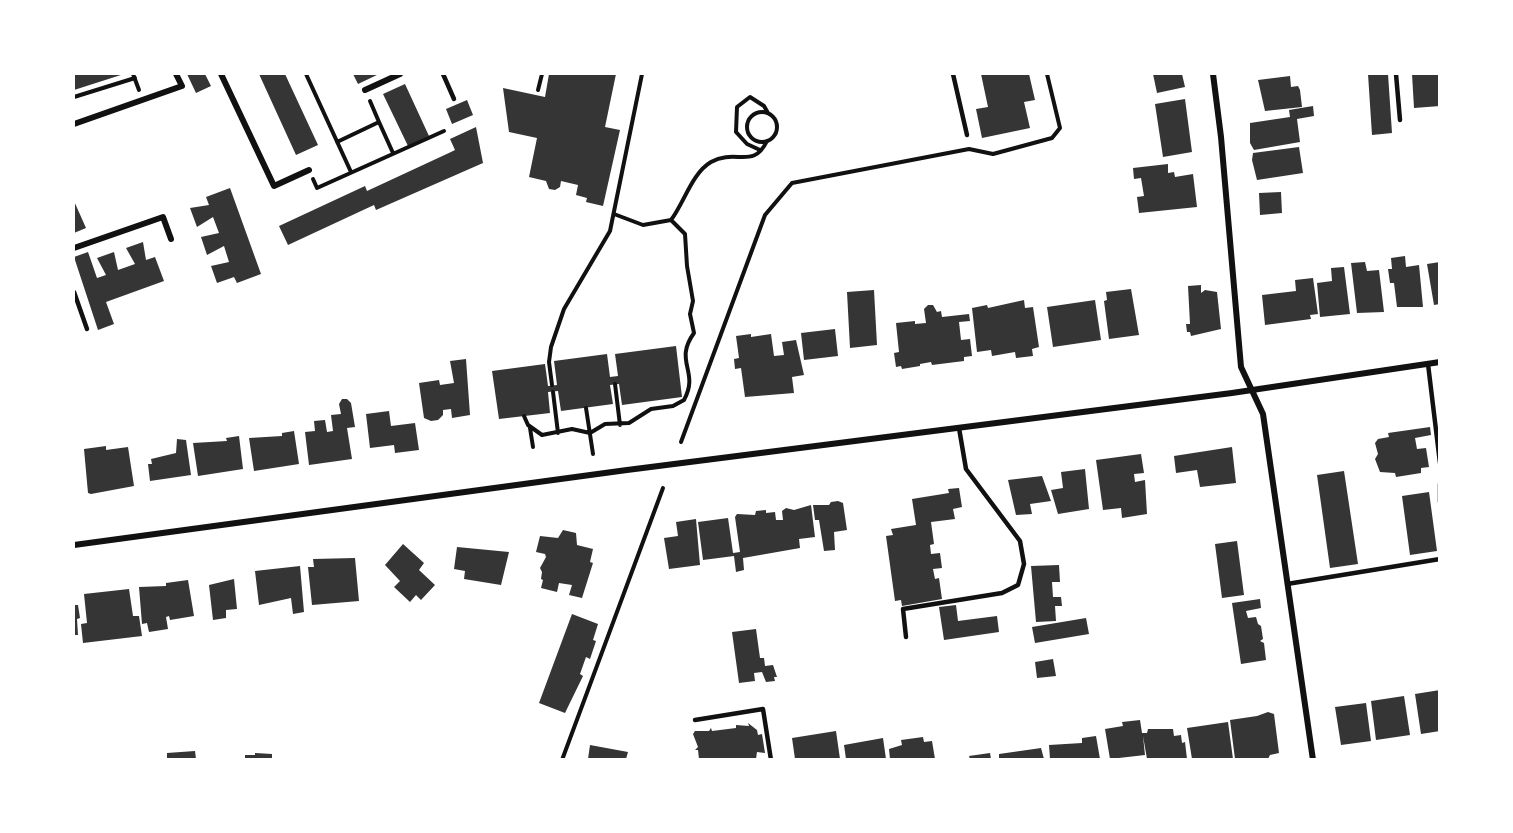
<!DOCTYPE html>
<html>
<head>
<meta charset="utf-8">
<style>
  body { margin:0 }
  #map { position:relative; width:1513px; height:833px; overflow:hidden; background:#fff; font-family:"Space Grotesk",sans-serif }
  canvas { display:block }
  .frame { position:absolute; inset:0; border:75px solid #fff; pointer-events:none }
</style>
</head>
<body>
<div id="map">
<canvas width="1513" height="833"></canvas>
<div class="frame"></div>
</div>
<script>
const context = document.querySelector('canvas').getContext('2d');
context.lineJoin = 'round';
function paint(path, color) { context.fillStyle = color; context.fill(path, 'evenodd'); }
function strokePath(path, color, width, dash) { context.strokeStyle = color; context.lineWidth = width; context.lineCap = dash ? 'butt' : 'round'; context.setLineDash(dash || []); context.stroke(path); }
paint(new Path2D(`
  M74,74H124L74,90Z
  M187,74H205L211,86L196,93Z
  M259,74H285L318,145L296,155Z
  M353,74H379L358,84Z
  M549,74H616L605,127L620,130L603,206L586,202L587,198L576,195L578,185L561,181L560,187L555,190L549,189L546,181L529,177L537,138L509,132L503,88L545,97Z
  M981,74H1029L1035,100L1024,102L1030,128L982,138L976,109L988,107Z
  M1153,74H1182L1185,87L1157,93Z
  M1368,74H1388L1392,133L1372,135Z
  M1412,74H1440V106L1414,108Z
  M1290,76L1291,87L1298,86L1300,90L1302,107L1265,111L1258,80Z
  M405,84L429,136L408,146L383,94Z
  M1185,99L1192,152L1163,157L1155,104Z
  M467,100L473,115L452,124L446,109Z
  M1313,106L1314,116L1297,119L1300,142L1254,150L1250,143V123L1290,117L1289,110Z
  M476,127L483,163L376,210L374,205L288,245L279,226L365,186L367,191L451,152L455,150L450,139Z
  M1299,147L1303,173L1257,180L1252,160L1253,153Z
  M1168,164V173L1174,172L1175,177L1193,174L1197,207L1139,213L1137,197L1144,196L1141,178L1134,179L1133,168Z
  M230,188L261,274L237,283L234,277L217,283L211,266L229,262L224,246L207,255L201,237L219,233L213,217L197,227L190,208L209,205L206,197Z
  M1281,192L1282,213L1260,215L1259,193Z
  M74,201L86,228L74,233Z
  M143,242L146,260L155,257L164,281L106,302L114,324L98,330L74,257L88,252L97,278L106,275L97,258L114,252L118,270L135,264L126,248Z
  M1405,256L1406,267L1419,265L1423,307H1397L1394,283H1390L1388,269H1392L1391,258Z
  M1365,262L1367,271L1379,270L1384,312L1357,313L1351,263Z
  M1440,262V304L1434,305L1427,264Z
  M1344,267L1350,314L1320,317L1317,283L1332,281L1331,268Z
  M1313,278L1318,314L1310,315L1311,319L1265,325L1262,295L1296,291L1295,280Z
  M1201,285V293L1205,290L1217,292L1221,329L1191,336L1190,332H1187L1186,324H1190L1188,286Z
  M1131,289L1139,335L1109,339L1104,301L1107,300L1106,292Z
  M874,290L877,345L850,348L847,292Z
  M1024,300L1025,308L1033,307L1039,347L1032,349L1033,356L1016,358L1015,352L992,356L991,350L977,352L972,308L987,305L988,308Z
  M1095,300L1101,340L1053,347L1047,307Z
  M928,305H933L937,312L941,311L942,317L969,314L970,321L959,322L961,340L970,339L972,356L964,357V361L932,365L931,362L920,364V366L902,369L901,366L896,367L894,353L899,352L896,323L915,321V324L926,323L924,309Z
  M835,329L838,356L804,360L801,333Z
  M751,334V337L771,334L774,356L784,355L782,342L796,340L804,375L792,377L794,393L745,397L741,368L735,369L734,359L739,358L736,336Z
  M676,346L682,397L622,405L619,384L610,385L613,404L561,411L558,391L548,392L550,413L499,419L492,371L545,364L548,386L557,385L554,361L607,354L610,377L618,376L615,354Z
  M466,359L470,415L452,418L451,409L443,410V415L438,420L431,421L424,418L419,383L439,380L440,385L454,383L450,361Z
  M342,399H347L351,403L355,427L347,428L352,459L309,465L305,432L315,431L314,421L325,420L327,432L333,431L331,415L341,414L339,404Z
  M389,411L391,426L415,423L419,450L395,453L394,445L370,448L366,414Z
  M1430,427L1431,435L1415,438L1417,449L1426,448L1429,467L1421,468V473L1396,477L1395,473L1380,472L1375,459L1378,454L1375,443L1378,439L1389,437L1388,433Z
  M294,431L299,464L254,471L249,438L282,436V433Z
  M239,436L243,469L198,476L193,443L227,441L226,438Z
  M177,439L186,440L191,475L150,481L148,464H152L151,459L176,453Z
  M106,446V450L128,447L134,486L91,494L88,493L84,449Z
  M1232,447L1236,483L1200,487L1197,470L1176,473L1174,456Z
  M1141,454L1144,473L1134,474L1135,482L1145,480L1147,514L1122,518L1121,508L1103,510L1096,460Z
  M1085,469L1089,509L1058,514L1051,490L1063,488L1061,472Z
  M1344,471L1358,564L1330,568L1317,475Z
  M1042,476L1051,501L1030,504L1032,514L1016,515L1008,480Z
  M959,488L962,507L953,509L955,519L931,522L934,544L930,545L931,554L940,553L942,568L933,569L935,579L939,578L942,599L902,606L901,600L895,601L886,536L893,535L891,529L916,525L912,499L949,493L948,489Z
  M1429,492L1437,551L1410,555L1402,496Z
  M838,501L843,503L847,530L834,532L835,550L824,551L819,520H815L813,505H829L831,502Z
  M811,505L815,537L799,539L800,548L743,558L744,570L736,572L734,556L703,560L698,522L728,518L733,553L740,552L735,517L737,514L755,515L756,511L766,510V513L775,512L776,520H783L782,511L786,508L794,510Z
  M696,519L700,565L669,569L664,538L678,536L676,522Z
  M563,530L576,533L577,545L593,549L590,562L593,563L582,598L569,595L572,585L559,583L557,592L541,588L543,580L541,579L542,572L540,568L546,557L545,554L536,552L540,536L558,538Z
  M1237,541L1244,595L1222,598L1215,544Z
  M403,544L424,563L419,570L435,585L421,600L416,595L410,602L394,587L400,581L385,565Z
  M457,547L509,552L501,585L464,579L465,571L454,569Z
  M355,558L359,601L312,605L308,567H314L313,559Z
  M1059,565L1060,582H1052L1053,597H1061L1062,606H1055L1056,621L1036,622L1031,566Z
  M300,566L304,612L293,614L291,598L259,605L255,571Z
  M234,579L237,609L226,610V618L213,620L209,585Z
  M188,580L194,616L170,620L169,616L166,617L168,629L149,632L147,623L142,624L139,587L166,586V583Z
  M129,589L133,616H139L142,636L83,643L81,624L87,623L84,594Z
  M1260,599L1261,608L1246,611L1248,618L1256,617L1258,624L1261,626L1263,639L1260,641L1264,643L1266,660L1241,664L1232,603Z
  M74,605H78L80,618L77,619L78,635H74Z
  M956,605L958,621L997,616L999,632L944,640L939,607Z
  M572,614L598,624L593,640L596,641L590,659L586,657L580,674L583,676L565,713L539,703Z
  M1086,618L1089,634L1035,643L1032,627Z
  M756,629L760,658H764L765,666L773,665L777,677H774L775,681L766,682L762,672L754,673L755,681L739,683L732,632Z
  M1053,659L1056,676L1037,678L1035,662Z
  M1440,690V731L1421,734L1415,694Z
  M1404,696L1410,735L1376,740L1371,701Z
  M1366,703L1371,741L1341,745L1335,707Z
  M1268,712L1274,714L1279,753L1270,755L1268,759H1235L1230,720L1257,716Z
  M1140,720L1142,733H1147L1148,729H1173L1174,736L1181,735L1182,743L1185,742L1187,759H1147L1143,736L1145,755L1110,759L1105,729L1123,726L1122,722Z
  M1228,722L1233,759H1192L1187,728Z
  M748,723L757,730L758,735L762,734L765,753L757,752L756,759H699L698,750H695L698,747L693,734L695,731H709L711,728L712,731L736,728V725L749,726Z
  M836,731L840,759H795L792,738Z
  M1096,736L1100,759H1050L1049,745L1082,743V738Z
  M923,737L924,742L932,741L935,759H890L889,749L902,745L901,740Z
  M883,738L886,759H846L844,745Z
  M590,745L628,752L626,759H588Z
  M1041,748L1044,759H999V754Z
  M195,751L196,759H167V753Z
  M255,753L272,754V759H245V755H255Z
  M990,753L991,759H970L969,756Z`), '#353535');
strokePath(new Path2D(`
  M133,74L139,90
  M306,74L351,172
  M538,90L542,74
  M74,97L135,78
  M370,101L379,122
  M747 127a15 15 0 1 1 30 0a15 15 0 1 1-30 0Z
  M337,142L379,122L393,153
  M760,150L747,144L736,132L737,107L750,97L764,106L768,113
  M313,179L317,188L444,131
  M614,214L643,225L671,220C684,203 692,173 711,162C736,148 753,170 767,141
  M615,384L620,425
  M552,385L549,362L551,347L564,309L610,231L642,74
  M553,392L558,433
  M586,408L593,454
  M524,416L528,425L542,435L572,429L590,433L605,424L629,423L651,409L673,406L684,400C700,371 673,362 694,333L690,314L693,301L687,266L685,234L671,220
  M530,428L533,447
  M681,442L765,215L792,183L969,149L993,154L1052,138L1060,128L1047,74
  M562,760L663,488`), '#111', 4);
strokePath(new Path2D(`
  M443,74L454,99
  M953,74L967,135
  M1396,74L1400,120
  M74,292L87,329
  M1428,364L1440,463
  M1440,484V502
  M1287,584L1440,559
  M906,637L903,609L1002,593L1018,585L1024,564L1020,541L966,469L959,428
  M695,720L763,709L771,760`), '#111', 4.5);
strokePath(new Path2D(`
  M221,74L274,186L309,170
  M1213,74L1221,137L1241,367L1263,414L1313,760
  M365,90L400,74
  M74,124L182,86L176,74
  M74,248L163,217L171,239
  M74,545L627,470L1232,393L1440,362`), '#111', 6);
</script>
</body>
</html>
